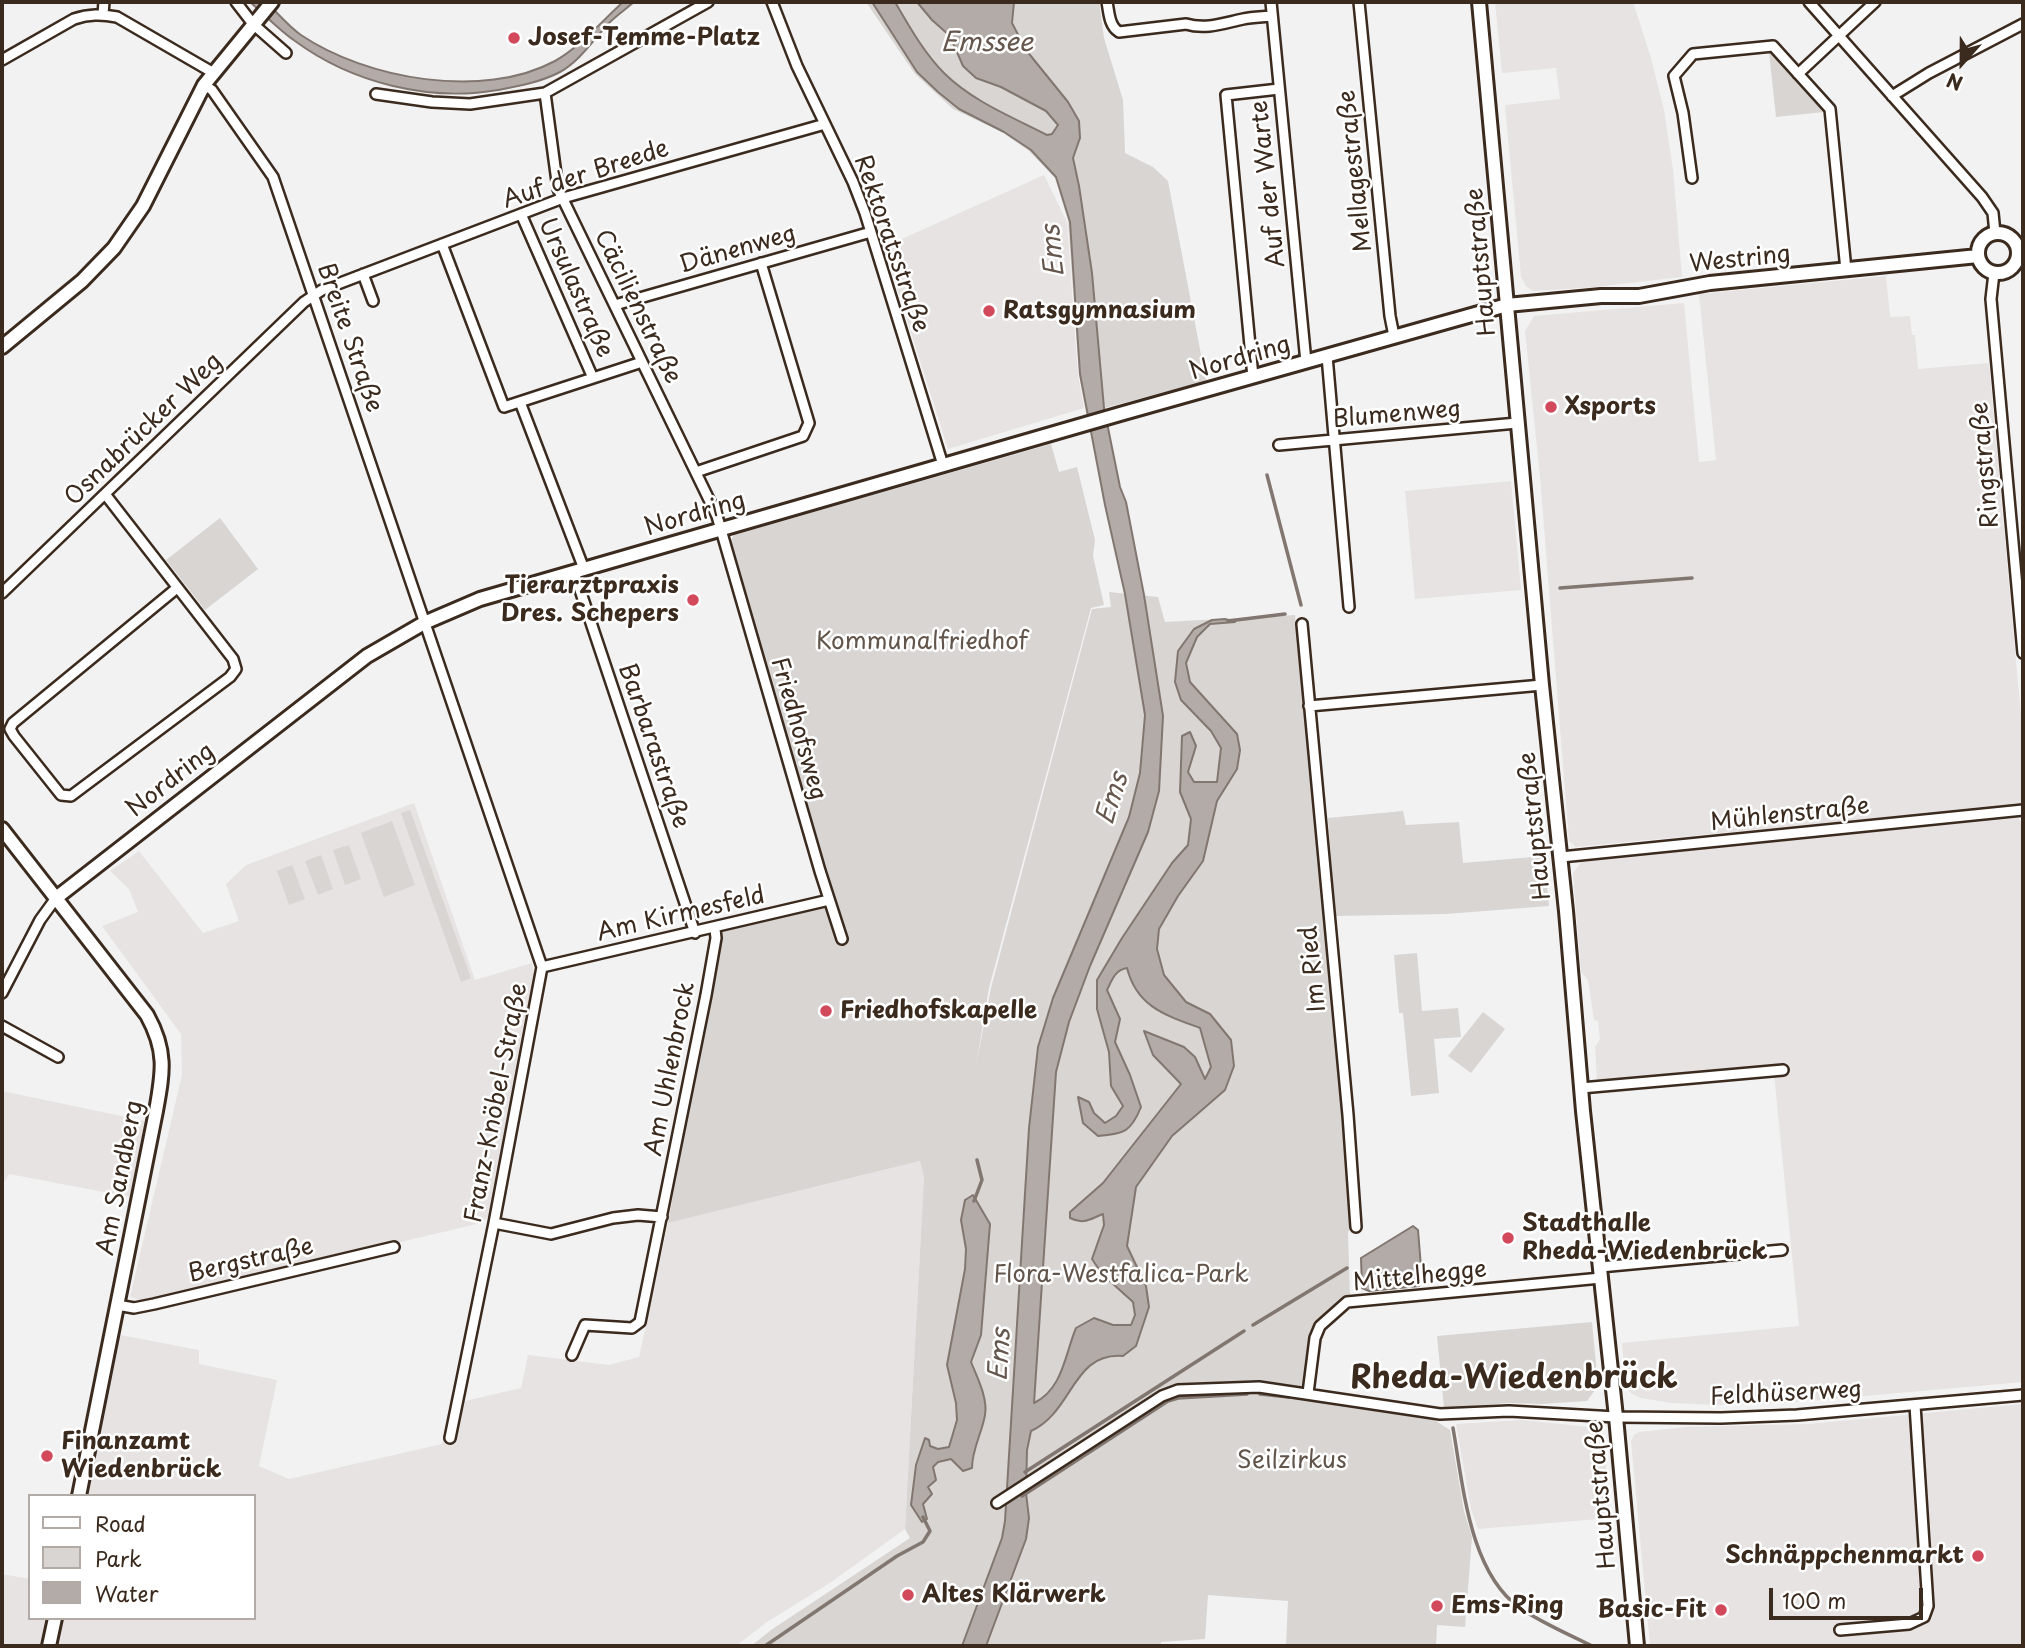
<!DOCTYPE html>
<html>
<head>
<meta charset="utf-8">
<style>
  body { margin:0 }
  #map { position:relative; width:2025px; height:1648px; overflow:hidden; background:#f3f2f2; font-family:"Playpen Sans",sans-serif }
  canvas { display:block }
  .frame { position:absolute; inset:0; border:4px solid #3b2a1e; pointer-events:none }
  .legend { position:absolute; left:28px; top:1494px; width:228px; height:126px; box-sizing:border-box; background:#fff; border:2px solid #b1aaa5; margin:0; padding:9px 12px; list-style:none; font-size:21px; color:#3b2a1e }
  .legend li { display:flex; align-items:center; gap:14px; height:35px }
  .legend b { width:35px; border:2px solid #b1aaa5 }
  .north { position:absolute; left:1927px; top:28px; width:70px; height:70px; -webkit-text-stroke:5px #fff; paint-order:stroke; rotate:201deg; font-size:19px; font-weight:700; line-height:28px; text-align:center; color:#3b2a1e }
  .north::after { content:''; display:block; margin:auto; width:24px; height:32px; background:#3b2a1e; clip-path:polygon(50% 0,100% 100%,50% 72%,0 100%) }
  .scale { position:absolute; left:1769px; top:1588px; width:154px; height:32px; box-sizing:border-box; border:4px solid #3b2a1e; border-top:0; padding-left:9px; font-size:21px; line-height:24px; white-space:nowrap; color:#3b2a1e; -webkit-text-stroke:5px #fff; paint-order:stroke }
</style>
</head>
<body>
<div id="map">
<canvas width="2025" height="1648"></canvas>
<div class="frame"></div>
<ul class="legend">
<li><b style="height:9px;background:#fff"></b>Road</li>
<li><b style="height:19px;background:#d8d5d2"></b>Park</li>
<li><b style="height:19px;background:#b2aba7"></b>Water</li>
</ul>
<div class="north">N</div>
<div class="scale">100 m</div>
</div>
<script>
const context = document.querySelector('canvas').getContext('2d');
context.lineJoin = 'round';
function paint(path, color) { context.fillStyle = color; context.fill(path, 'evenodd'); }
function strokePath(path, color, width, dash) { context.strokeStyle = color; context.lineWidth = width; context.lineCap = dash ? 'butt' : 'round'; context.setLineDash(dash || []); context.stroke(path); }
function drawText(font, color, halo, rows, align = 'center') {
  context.font = font + ' "Playpen Sans",sans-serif'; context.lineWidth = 5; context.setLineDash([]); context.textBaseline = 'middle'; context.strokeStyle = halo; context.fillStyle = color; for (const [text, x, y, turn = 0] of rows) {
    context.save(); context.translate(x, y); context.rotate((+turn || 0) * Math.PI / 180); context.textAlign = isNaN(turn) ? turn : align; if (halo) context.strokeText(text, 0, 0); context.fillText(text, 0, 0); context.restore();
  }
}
paint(new Path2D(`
  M1495,2H1633L1651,58L1664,110L1673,170L1682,277L1596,287L1533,291L1526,286L1521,277L1505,105L1560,99L1556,68L1502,73Z
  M1044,175L1067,222L1078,375L1084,408L948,449L884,247Z
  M1886,276L1890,317L1910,316L1912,335H1915L1918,369L1989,363L2023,738V802L2022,804L1576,847L1569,841L1540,477L1525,331L1534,316L1684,303L1699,462L1716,460L1699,294Z
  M1511,481L1521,590L1415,599L1405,491Z
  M414,803L475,980L532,963L534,975L489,1216L481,1223L147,1302L130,1297L182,1075L181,1034L102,926L138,912L129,889L110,871L139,851L203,933L239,921L226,884L246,865Z
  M2018,818L2023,824V1382L1786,1403L1720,1405L1671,1403L1641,1398L1632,1394L1626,1388L1622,1343L1799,1326L1773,1064L1597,1080L1595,1047L1600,1039L1598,1021L1594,1020L1588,980L1581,972L1573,873L1582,861Z
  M2,1091L145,1121L130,1197L9,1174L2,1186Z
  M920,1161L924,1177L905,1529L830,1583L767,1622L736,1646H57L63,1618H254V1496H88L120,1335L199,1350V1364L277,1380L259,1466L289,1479L442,1444L452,1404L521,1388L528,1355L609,1365L639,1357L668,1223Z
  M2023,1404V1646H1650L1631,1441L1634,1435L1639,1432L1685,1427L1808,1424Z
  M1522,1420L1589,1427L1600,1431L1603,1435L1611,1518L1478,1529L1471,1509L1456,1424Z
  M2,1574L30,1579V1618H45L40,1646H2Z`), '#e6e3e2');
paint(new Path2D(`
  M866,2H1099L1104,38L1123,100L1125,153L1153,167L1168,181L1206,381L1086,413L1079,375L1068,221L1055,178L1029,151L1002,132L953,109L915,74Z
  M1769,52L1773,54L1824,112L1776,117Z
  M1051,444L1059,472L1077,467L1095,540L1093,556L1104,605L1091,608L989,988L976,1066L991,988L1092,609L1111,607L1109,592L1158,597L1165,622L1295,615L1353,1219L1348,1233L1350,1298L1317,1324L1304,1397L1428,1416L1450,1430L1464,1511L1472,1537L1465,1627L1437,1625L1436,1646H1286L1288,1601L1208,1595L1205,1639L1161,1642L1160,1646H751L771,1630L910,1538L905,1529L924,1177L920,1161L668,1223L721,931L837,904L730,542L734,535Z
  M220,518L258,569L205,610L166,560Z
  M410,810L471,978L461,982L401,813Z
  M1403,811L1406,825L1459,822L1463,863L1544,856L1549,906L1446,914L1335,916L1328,818Z
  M392,821L415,885L384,897L361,833Z
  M349,845L361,879L345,885L333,850Z
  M321,855L333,889L318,895L305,861Z
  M292,865L305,899L289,905L277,871Z
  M1417,953L1422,1011L1458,1008L1461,1037L1434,1039L1439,1093L1411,1096L1403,1013H1399L1394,955Z
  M1483,1012L1505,1029L1471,1073L1448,1056Z
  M1592,1322L1598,1386L1587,1401L1541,1404L1509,1403L1444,1408L1437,1336Z`), '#d8d5d2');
const water = new Path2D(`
  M250,2H266C277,12 288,26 301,35C366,79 483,100 555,61C580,47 602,21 623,2H634C626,9 617,15 609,23C594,39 580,61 560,72C541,82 519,86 498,90C429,102 352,83 295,41C279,30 265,15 250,2Z
  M872,2H895C909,26 924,53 944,73C972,101 1012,117 1047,135L1052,134L1058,125L1046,111L1001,87L976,78L963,66L950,36L932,20L917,2H1014L1012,23L1026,50L1068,102L1079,121L1080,138L1073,158L1079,186L1092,273L1104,408L1120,487L1126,502L1144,595L1163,716L1159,791L1148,832L1090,966L1069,1022L1056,1072L1034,1403C1063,1389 1065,1354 1076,1328L1094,1318L1113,1325H1131L1135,1315L1133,1302L1102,1274L1092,1259L1104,1225L1103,1214C1090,1219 1084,1225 1070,1218V1212L1103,1183L1181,1084L1153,1055L1144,1031L1184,1047L1195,1057L1205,1079L1211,1067L1200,1028C1165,1015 1137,1007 1127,968C1115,970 1112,980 1107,990L1120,1019L1115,1042L1130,1075L1141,1107C1131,1132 1124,1134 1098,1136L1083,1123L1078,1097L1089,1102L1094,1113L1105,1123L1116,1116L1123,1106L1111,1086L1109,1052L1097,1009V980L1122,938L1172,863L1188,845L1191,819L1180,792L1182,736L1190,732L1196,746L1188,772L1194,782H1217L1221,748L1211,731L1181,700L1175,682L1178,651L1194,629L1212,620L1225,619L1235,622L1210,624L1197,637L1186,663L1190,682L1237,734L1240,750L1237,769L1217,801L1203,861L1178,896L1159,929L1157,949L1164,975L1186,1002L1210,1014L1231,1040L1234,1066L1225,1090L1172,1136L1136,1187L1127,1246L1146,1286L1149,1307L1136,1346L1123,1356C1072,1352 1074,1411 1031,1431L1027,1450L1026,1493L1029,1518L1026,1539L986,1646H962L1002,1538L1005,1521L1029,1128L1038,1047L1053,998L1129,817L1140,773L1145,715L1125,594L1105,505L1080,374L1070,222L1056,177L1031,150L1004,132L959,109L938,92L917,72Z
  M973,1195L990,1224L981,1335L971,1362C977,1377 988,1398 985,1415C982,1433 972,1449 972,1468L963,1471L951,1459L938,1462L933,1467L936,1480L928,1487L932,1494L923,1504L927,1519L922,1522L911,1505L916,1465L925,1438L929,1440L930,1446L938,1449L949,1447L957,1420L956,1403L947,1365L965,1269L966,1249L961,1220L965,1200Z
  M1413,1226L1418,1230L1422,1279L1419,1286L1369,1291L1362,1288L1361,1258Z`);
paint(water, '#b2aba7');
strokePath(water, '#827770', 2);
strokePath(new Path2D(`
  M1267,475L1301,605
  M1560,588L1692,578
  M1228,621L1285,614
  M974,1201L982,1180L977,1160
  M1253,1325L1347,1268
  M1260,1394L1289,1397
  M1453,1428C1463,1484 1469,1572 1520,1608C1542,1623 1568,1634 1592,1646
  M1025,1472L1244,1331
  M1022,1496L1168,1401L1178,1398L1247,1394
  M765,1646L897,1556L923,1542L930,1531L923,1517`), '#827770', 3.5);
const street = new Path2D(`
  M236,2L253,24L286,53
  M772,2L797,66L853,182L865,213L943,465
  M1107,2C1109,12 1109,26 1119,32L1186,24C1206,30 1224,23 1243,19C1252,17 1262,17 1272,16
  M1271,2L1306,362
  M1359,2L1390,316L1394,336
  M1809,2L1982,197L1993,213L1995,233
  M103,14L104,2
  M2,60L74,19C89,14 101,14 117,17L212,72
  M1798,74L1875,2
  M204,85L212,90L273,177L542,967L494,1223L450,1438
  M545,93L558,189L717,516L820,871L842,939
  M376,94L432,102L470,104L545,93L708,2
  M1892,96L1929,73L2023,24
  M1692,178L1683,113L1674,76L1693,54L1773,46L1830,109L1846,270
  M521,214L593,378
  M442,244L504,407L642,362
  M1994,273L1991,299L2023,653
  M363,274L373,301
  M615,305L871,232
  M1327,356L1349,607
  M1253,377L1226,95L1279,89
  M520,402L584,569
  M1279,445L1517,423
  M696,472L803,436L809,423L761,263
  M105,494L233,659L236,669L230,677L71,796L61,795L14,736L10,729L13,723L177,588
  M574,572L695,933
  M2,593L304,302L322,290L563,198L825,124
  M1302,624L1348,1115L1356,1227
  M1309,706L1542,685
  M1561,857L2023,810
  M542,967L829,900
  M2,993L40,920L56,898
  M2,1026L58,1057
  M1581,1088L1783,1070
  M494,1223L551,1234L613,1218L638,1215L662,1217
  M1600,1267L1782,1250
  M117,1305L134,1308L154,1304L394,1247
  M572,1355L585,1325L632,1328L640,1322L706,995L716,938L715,929
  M1308,1393L1315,1338L1320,1326L1347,1302L1601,1278
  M997,1503L1162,1396L1178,1390L1259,1387L1440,1414L1509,1411L1616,1417L1721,1418L1797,1415L2023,1395
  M1840,1630L1909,1624L1924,1617L1928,1606L1915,1405`);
const secondary = new Path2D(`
  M1479,2L1542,685L1566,911L1583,1111L1616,1417L1637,1646
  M1978 253a20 20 0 1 1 40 0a20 20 0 1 1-40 0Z
  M2,347L82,281L114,248L143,206L204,85L272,2
  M2,829L147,1015C167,1051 163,1072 156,1111L79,1496
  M56,898L367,656L424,623L480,599L1120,414L1507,305L1601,296H1639L1710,283L1978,256
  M49,1646L55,1618`);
strokePath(street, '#3b2a1e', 14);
strokePath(secondary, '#3b2a1e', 18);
strokePath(street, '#fff', 9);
strokePath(secondary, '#fff', 12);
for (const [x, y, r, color] of [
  [514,38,7,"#d1495b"],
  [989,311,7,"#d1495b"],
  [1551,407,7,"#d1495b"],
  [693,600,7,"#d1495b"],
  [826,1011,7,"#d1495b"],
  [1508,1238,7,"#d1495b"],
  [47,1456,7,"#d1495b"],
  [1978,1556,7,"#d1495b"],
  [908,1595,7,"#d1495b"],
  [1437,1606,7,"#d1495b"],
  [1721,1610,7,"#d1495b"]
]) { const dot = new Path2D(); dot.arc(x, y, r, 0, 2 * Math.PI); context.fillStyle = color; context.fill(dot); strokePath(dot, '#fff', 2.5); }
drawText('bold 24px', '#3b2a1e', '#fff', [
  ["Josef-Temme-Platz",528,38],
  ["Ratsgymnasium",1003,311],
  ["Xsports",1565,407],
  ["Tierarztpraxis",679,586,"right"],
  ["Dres. Schepers",679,614,"right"],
  ["Friedhofskapelle",840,1011],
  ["Stadthalle",1522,1224],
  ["Rheda-Wiedenbrück",1522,1252],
  ["Finanzamt",61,1442],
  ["Wiedenbrück",61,1470],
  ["Schnäppchenmarkt",1964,1556,"right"],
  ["Altes Klärwerk",922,1595],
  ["Ems-Ring",1451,1606],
  ["Basic-Fit",1707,1610,"right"]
], 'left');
drawText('24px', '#3b2a1e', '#fff', [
  ["Mellagestraße",1356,171,-96],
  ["Auf der Breede",586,175,-18],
  ["Auf der Warte",1269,184,-96],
  ["Rektoratsstraße",891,244,71],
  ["Dänenweg",738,250,-16],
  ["Westring",1740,260,-6],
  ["Hauptstraße",1482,262,-95],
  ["Ursulastraße",575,288,66],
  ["Cäcilienstraße",637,307,64],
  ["Breite Straße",349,338,71],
  ["Nordring",1240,359,-16],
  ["Blumenweg",1397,415,-5],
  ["Osnabrücker Weg",144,430,-44],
  ["Ringstraße",1986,465,-95],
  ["Nordring",695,515,-16],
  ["Friedhofsweg",798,729,74],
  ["Barbarastraße",653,746,71],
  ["Nordring",171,781,-38],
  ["Mühlenstraße",1790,815,-6],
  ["Hauptstraße",1536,826,-96],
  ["Am Kirmesfeld",681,915,-13],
  ["Im Ried",1314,969,-96],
  ["Am Uhlenbrock",671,1069,-79],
  ["Franz-Knöbel-Straße",497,1103,-79],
  ["Am Sandberg",121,1178,-79],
  ["Bergstraße",251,1261,-13],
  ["Mittelhegge",1420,1277,-6],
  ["Feldhüserweg",1786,1394,-3],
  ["Hauptstraße",1602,1495,-95]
]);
drawText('24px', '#62554b', '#fff', [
  ["Kommunalfriedhof",922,642],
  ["Flora-Westfalica-Park",1121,1275],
  ["Seilzirkus",1292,1461]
]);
drawText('italic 26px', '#65574e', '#fff', [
  ["Emssee",987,44],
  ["Ems",1054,251,-95],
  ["Ems",1113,799,-72],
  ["Ems",1001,1355,-86]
]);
drawText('bold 32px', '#3b2a1e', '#fff', [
  ["Rheda-Wiedenbrück",1514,1379]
]);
</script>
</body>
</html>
